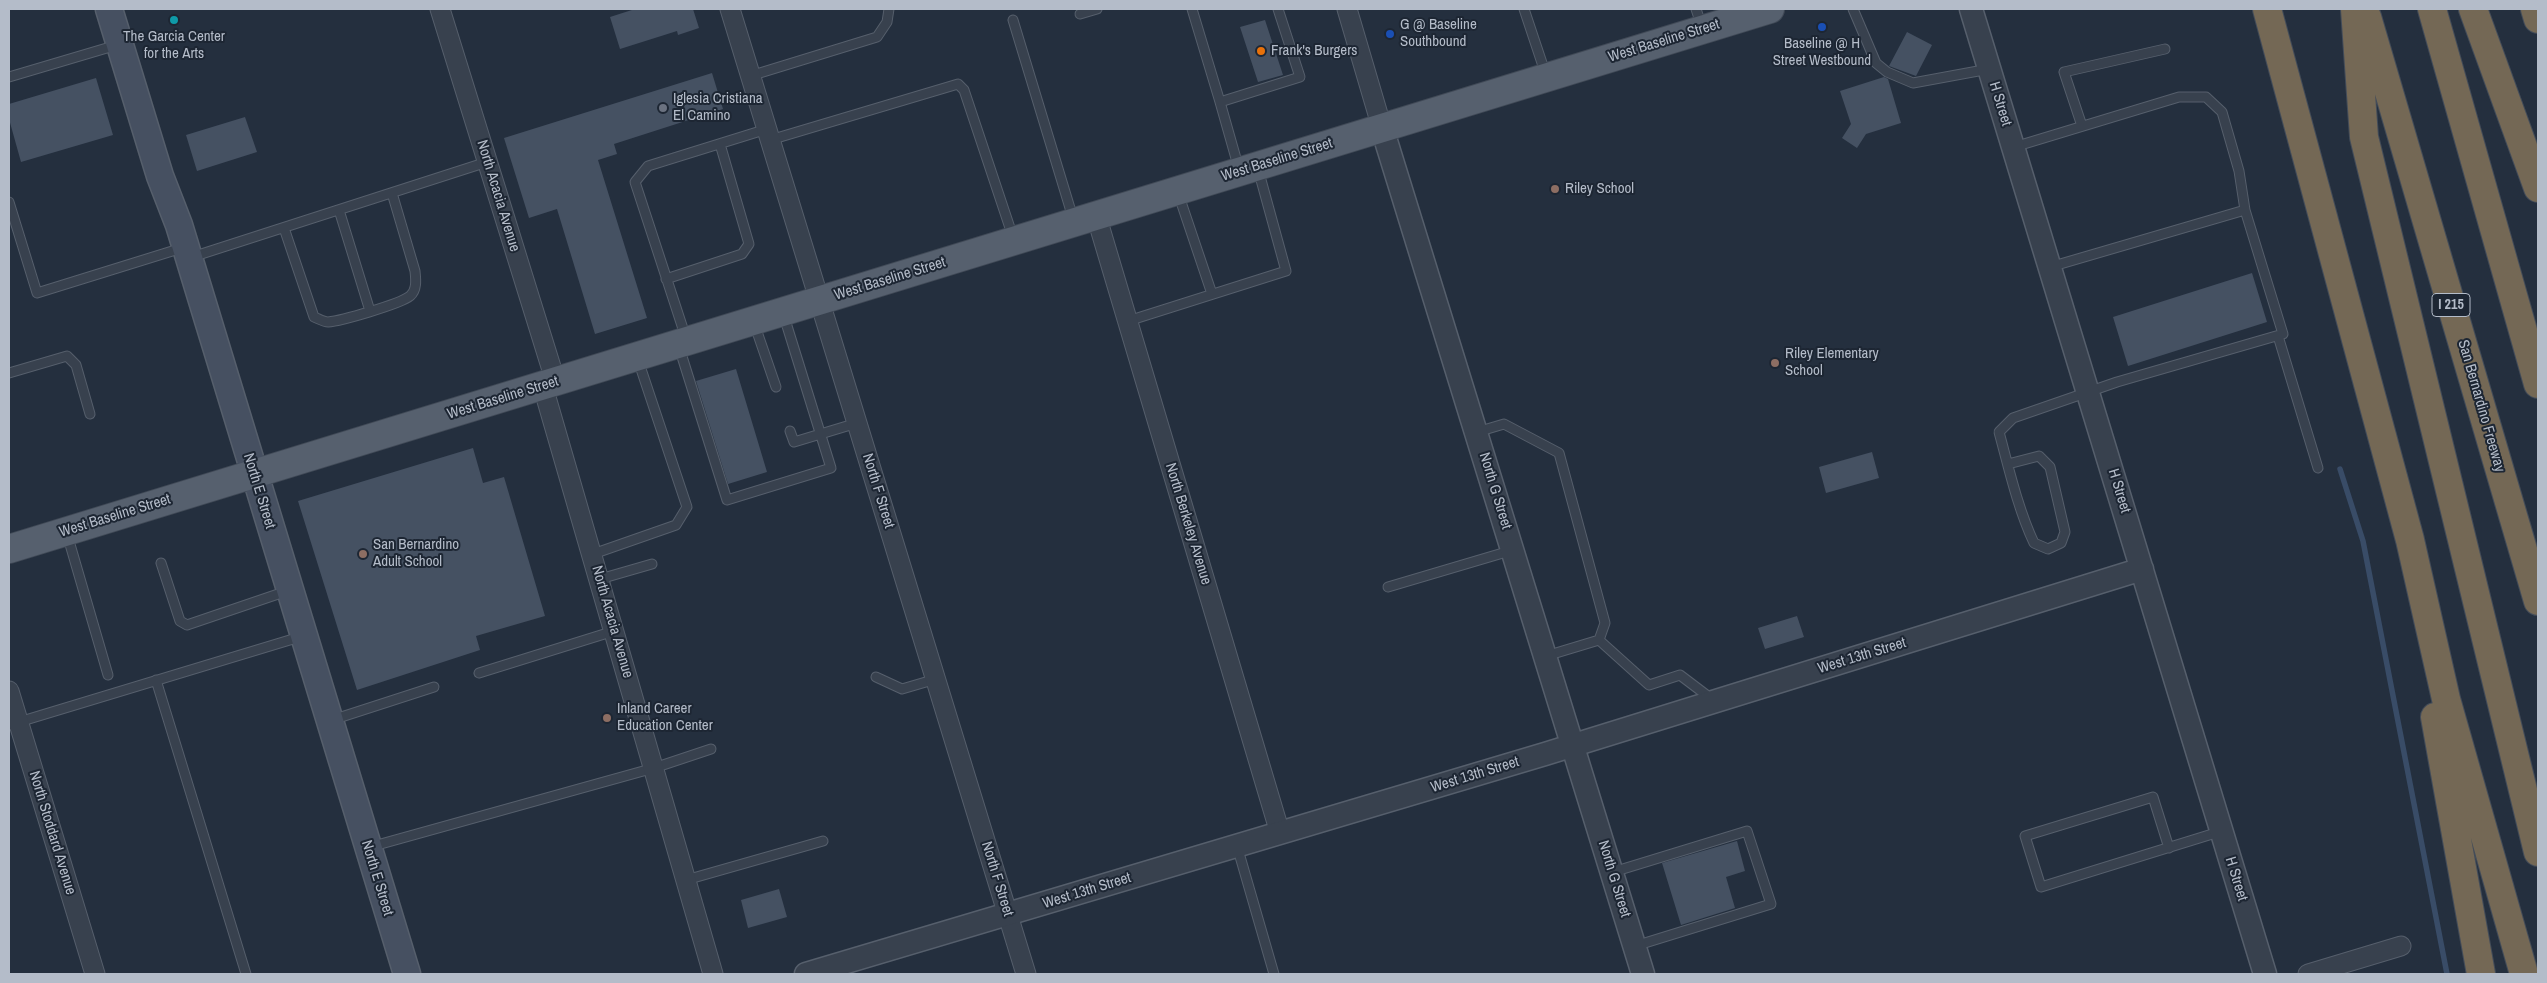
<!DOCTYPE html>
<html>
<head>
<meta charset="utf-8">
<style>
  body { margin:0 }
  #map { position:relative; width:2547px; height:983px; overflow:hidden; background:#242f3e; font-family:"Archivo Narrow",sans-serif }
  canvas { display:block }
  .frame { position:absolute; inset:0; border:10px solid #b4bcc9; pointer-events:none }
</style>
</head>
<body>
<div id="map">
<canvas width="2547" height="983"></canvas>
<div class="frame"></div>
</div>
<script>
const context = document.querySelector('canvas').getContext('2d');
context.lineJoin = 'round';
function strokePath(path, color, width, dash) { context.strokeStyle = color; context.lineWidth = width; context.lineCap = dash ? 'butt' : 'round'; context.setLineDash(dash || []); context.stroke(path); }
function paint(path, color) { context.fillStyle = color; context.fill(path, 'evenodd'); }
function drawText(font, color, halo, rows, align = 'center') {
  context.font = font + ' "Archivo Narrow",sans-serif'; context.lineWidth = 4; context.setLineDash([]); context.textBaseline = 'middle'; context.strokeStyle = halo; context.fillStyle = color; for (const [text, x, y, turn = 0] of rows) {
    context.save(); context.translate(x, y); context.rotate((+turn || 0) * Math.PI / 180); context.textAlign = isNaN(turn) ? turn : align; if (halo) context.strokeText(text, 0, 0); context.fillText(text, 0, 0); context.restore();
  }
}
strokePath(new Path2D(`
  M2340,469L2363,541L2447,974`), '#394c67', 5.5);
paint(new Path2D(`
  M635,9H693L699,28L678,35L677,31L620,49L610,17Z
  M1265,20L1283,75L1258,82L1240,27Z
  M1907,32L1932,45L1916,76L1889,66Z
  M712,73L723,109L614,144L617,154L598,160L647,318L595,334L557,209L529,218L504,138Z
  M1884,77L1888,79L1901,123L1866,134L1857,148L1842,138L1851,124L1840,91Z
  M96,78L113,135L21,162L9,119V104Z
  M245,117L257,152L197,171L186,135Z
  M2252,273L2267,322L2128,366L2113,317Z
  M736,369L767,472L728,484L696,381Z
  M473,448L483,483L504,477L545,616L476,636L480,650L357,690L298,501Z
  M1872,452L1879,478L1826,493L1819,467Z
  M1797,616L1804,637L1765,649L1758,628Z
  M1737,841L1745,871L1726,877L1735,908L1681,925L1662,863Z
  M779,889L787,917L748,928L741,900Z`), '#455162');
const service = new Path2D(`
  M1192,9L1220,102
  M1524,9L1546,75
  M1696,9L1702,27
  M1853,9L1876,63L1887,72L1913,83L1989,69
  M1080,14L1097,9
  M1013,20L1073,218
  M750,76L877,37L887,22L889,9
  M9,77L117,45
  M2082,126L2064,72L2165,49
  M770,140L958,84L964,90L1013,237
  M2014,147L2179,97H2206L2222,112L2239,171L2245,210
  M1239,169L1220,102L1300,77L1278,9
  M1178,193L1212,294
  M9,202L37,293L182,248
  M339,210L370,311
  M284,228L314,317C319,319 324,322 328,322C341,321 400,304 410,296C417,290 416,280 415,271L392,193
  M192,257L487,162
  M666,279L742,254L749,244L720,144
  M1128,321L1286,271L1258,169
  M754,323L776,387
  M2278,336L2318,468
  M686,338L635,182L648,166L767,129
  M679,347L727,500L831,468L783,313
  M9,373L67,356L76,365L90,414
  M790,431L794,442L857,423
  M1477,432L1504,424L1559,453L1605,623L1599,640L1546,656
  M2008,464L2039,456L2050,467L2065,532L2061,543L2048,549L2034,543C2018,509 2009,469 1999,432L2013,418L2117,382L2283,334L2245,210L2050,267
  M67,534L108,675
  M593,554L676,525L687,507L638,360
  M161,563L180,621L187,625L287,591
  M600,579L652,564
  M1388,587L1513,550
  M1599,640L1649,685L1680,675L1713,700
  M479,673L614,631
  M876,677L902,689L936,679
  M156,680L246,974
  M332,720L434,687
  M9,725L303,636
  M1237,846L1274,974
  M370,847L654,768L711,749
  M2169,848L2153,797L2025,836L2041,887L2222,831
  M1613,872L1747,831L1771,904L1635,946
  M686,880L823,841`);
const minor = new Path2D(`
  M440,9L556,383
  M730,9L1026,974
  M1347,9L1382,128
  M1096,215L1280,833
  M543,387L713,974
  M9,691L95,974
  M2308,974L2401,946`);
const tertiary = new Path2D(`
  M1971,9L2265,974
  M1382,128L1643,974
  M806,974L1545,754L2142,569`);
const secondary = new Path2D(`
  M109,9L160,176L179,225L407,974`);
const primary = new Path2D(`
  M9,549L1770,9`);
const motorway = new Path2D(`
  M2267,9L2410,540L2446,699L2524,974
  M2355,9L2364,137L2538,852
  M2432,9L2538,384
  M2473,9L2538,188
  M2535,9L2538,19
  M2367,17L2538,601
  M2435,717L2481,974`);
strokePath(service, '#565f6c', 11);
strokePath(minor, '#565f6c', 21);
strokePath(tertiary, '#565f6c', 25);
strokePath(secondary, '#565f6c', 29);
strokePath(primary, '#414a57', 30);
strokePath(motorway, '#434c59', 30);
strokePath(service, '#38414e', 9);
strokePath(minor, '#38414e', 19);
strokePath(tertiary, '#38414e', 22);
strokePath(secondary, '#465061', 26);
strokePath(primary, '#56606e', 28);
strokePath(motorway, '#746855', 28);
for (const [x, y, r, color] of [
  [174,20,5,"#0f9aa8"],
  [1822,27,5,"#1a4fb4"],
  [1390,34,5,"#1a4fb4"],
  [1261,51,5,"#e8710a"],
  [663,108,5,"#6b7280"],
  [1555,189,5,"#8d6e63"],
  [1775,363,5,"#8d6e63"],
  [363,554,5,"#8d6e63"],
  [607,718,5,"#8d6e63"]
]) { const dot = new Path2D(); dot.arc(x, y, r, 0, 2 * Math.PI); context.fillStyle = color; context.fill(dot); strokePath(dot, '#1d2633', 2); }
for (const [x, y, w] of [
  [2451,305,38]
]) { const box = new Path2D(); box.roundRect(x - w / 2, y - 11.5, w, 23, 4); context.fillStyle = '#1d2633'; context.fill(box); strokePath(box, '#b4bcc9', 1); }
drawText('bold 14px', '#b4bcc9', null, [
  ["I 215",2451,305]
]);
drawText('15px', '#b4bcc9', '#1d2633', [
  ["G @ Baseline",1400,25],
  ["Southbound",1400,42],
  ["The Garcia Center",174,37,"center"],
  ["for the Arts",174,54,"center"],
  ["Baseline @ H",1822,44,"center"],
  ["Street Westbound",1822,61,"center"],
  ["Frank's Burgers",1271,51],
  ["Iglesia Cristiana",673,99],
  ["El Camino",673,116],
  ["Riley School",1565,189],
  ["Riley Elementary",1785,354],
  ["School",1785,371],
  ["San Bernardino",373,545],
  ["Adult School",373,562],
  ["Inland Career",617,709],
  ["Education Center",617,726]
], 'left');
drawText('15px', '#b4bcc9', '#1d2633', [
  ["West Baseline Street",1664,41,-17],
  ["H Street",2000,104,73],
  ["West Baseline Street",1277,160,-17],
  ["North Acacia Avenue",498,196,73],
  ["West Baseline Street",890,279,-17],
  ["West Baseline Street",503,398,-17],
  ["San Bernardino Freeway",2481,406,74],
  ["North E Street",259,491,73],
  ["North F Street",878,491,73],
  ["North G Street",1495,491,73],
  ["H Street",2119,491,73],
  ["West Baseline Street",115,516,-17],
  ["North Berkeley Avenue",1188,524,73],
  ["North Acacia Avenue",612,622,74],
  ["West 13th Street",1862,656,-17],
  ["West 13th Street",1475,775,-17],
  ["North Stoddard Avenue",52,833,73],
  ["North E Street",377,878,73],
  ["North F Street",997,879,73],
  ["North G Street",1614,879,73],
  ["H Street",2236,879,73],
  ["West 13th Street",1087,891,-17]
]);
</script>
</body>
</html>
